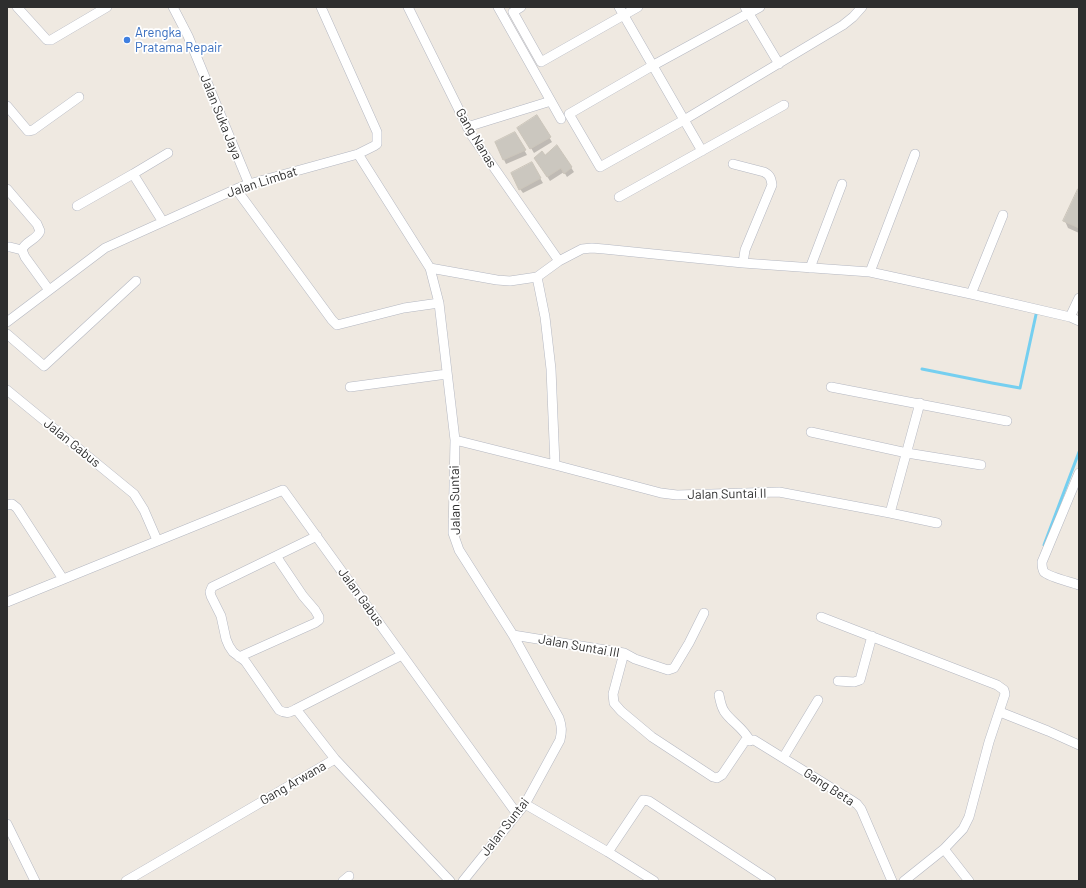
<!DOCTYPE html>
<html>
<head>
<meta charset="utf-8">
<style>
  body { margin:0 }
  #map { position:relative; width:1086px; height:888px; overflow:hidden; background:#efe9e1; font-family:Barlow,sans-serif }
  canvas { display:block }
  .frame { position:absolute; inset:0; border:8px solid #2e2e2e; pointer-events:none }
</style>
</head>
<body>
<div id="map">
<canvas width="1086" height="888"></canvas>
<div class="frame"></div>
</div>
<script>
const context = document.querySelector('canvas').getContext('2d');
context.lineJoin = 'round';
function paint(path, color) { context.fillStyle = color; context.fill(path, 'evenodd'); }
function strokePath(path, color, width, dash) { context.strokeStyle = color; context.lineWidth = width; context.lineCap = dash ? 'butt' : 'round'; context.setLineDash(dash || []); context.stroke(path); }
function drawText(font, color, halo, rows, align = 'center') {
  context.font = font + ' Barlow,sans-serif'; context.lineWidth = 3.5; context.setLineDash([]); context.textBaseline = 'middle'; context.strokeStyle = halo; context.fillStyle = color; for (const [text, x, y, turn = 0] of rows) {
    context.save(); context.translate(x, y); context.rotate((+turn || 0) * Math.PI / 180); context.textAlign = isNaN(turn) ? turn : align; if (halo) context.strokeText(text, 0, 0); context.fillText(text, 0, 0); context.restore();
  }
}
paint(new Path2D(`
  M537,117L552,142L534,153L519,128Z
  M515,134L527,155L506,164L496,143Z
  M557,146L574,172L567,177L564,172L550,181L538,162Z
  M531,163L543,183L523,193L520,189Z
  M1079,191V233L1068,228L1065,221Z`), '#0003');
strokePath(new Path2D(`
  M922,369L992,383L1020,388L1037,310
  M1044,545L1079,452`), '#75cff0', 3);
const building = new Path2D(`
  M537,115L551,137L530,149L517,128Z
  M515,132L526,150L503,160L495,142Z
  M557,145L572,167L564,174L561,168L547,177L534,158L542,151L545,155Z
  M532,162L541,178L519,190L511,173Z
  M1078,189H1079V228L1063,221Z`);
paint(building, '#cbc7bf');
strokePath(building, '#cbc5ba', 1);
const minor = new Path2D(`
  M17,7L47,40H51L107,7
  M173,7L188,36L249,184
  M408,7L472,136L559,261
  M498,7L561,119
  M521,7L513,12L541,62L638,7
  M619,7L702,151
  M745,7L779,64
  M760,7L652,66L569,114L600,167L684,120L843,25L853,17L862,7
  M7,106L28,131L33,130L79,97
  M467,127L551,101
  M358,154L430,268L439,303L455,440L453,533L459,550L513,635L559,718C562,727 562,731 560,740L525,804L463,881
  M733,164L764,172C770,175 771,178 772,185L745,250L743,263
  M133,174L168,153
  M7,189L37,224L40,231C37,240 25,241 22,250L25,257L49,290
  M236,189L332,320L337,325L404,308L439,303
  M619,197L784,105
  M77,206L133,174L163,222
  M7,247H10L22,250
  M430,268L497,280L510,281L537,277L559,261L582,249L592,248L604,249L743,263L870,272L971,294L1070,317L1079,321
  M810,268L842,184
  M870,272L915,154
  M537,277L545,317L551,369L555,465
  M971,294L1003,215
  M1070,317L1079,298
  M7,322L105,248L236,189L249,184L358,154L374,146L377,144V132L321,7
  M7,334L44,366L136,281
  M350,387L447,374
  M831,387L1007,421
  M7,390L134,494L144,510L157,540
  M811,432L907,453L981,465
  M455,440L555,465L661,493L677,495L779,492L890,513L920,403
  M1079,473L1042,562C1042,565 1042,569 1044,572C1049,577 1071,582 1079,585
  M7,505L12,504L17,508L63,579
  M890,513L937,523
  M317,536L212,587L210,592L211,596L221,616L226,639L229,646L233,652L245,661L279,710C286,714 289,713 296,709L402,655
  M7,602L283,490L517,814
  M821,617L997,685L1004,690L1005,694L989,742L969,817L963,829L944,849L904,881
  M513,635L624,653L635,659L668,670L674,668L689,643L704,613
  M624,653L613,694L614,703L621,711L652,737L713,777L717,778L722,775L745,741L754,740L851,800L857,804L861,809L892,881
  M239,657L315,623L319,620V617L315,610L303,596L276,556
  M838,681L854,682L860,680L872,636
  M719,695C720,700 721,706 724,711C731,722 743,727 750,741
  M296,709L335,759
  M1000,712L1048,731L1079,745
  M783,758L818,700
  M525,804L608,852L654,881
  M7,824L35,881
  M944,849L969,881
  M608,852L641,803L643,800L649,801L771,881
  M126,881L335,759L450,881
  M343,881L349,876`);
strokePath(minor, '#b4b7c1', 10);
strokePath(minor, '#fff', 9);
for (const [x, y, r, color] of [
  [127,40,4,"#3f7fe0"]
]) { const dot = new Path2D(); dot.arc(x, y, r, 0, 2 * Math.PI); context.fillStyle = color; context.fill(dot); strokePath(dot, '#fff', 1.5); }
drawText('13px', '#366cbe', '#fff', [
  ["Arengka",135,33],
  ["Pratama Repair",135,48]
], 'left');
drawText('13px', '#2e2e2e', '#fff', [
  ["Jalan Suka Jaya",221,117,68],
  ["Gang Nanas",476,138,59],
  ["Jalan Limbat",262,182,-18],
  ["Jalan Gabus",72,443,39],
  ["Jalan Suntai II",727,494,-1],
  ["Jalan Suntai",455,500,-91],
  ["Jalan Gabus",361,597,54],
  ["Jalan Suntai III",579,646,10],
  ["Gang Arwana",293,783,-30],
  ["Gang Beta",829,787,33],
  ["Jalan Suntai",505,827,-52]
]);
</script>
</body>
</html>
